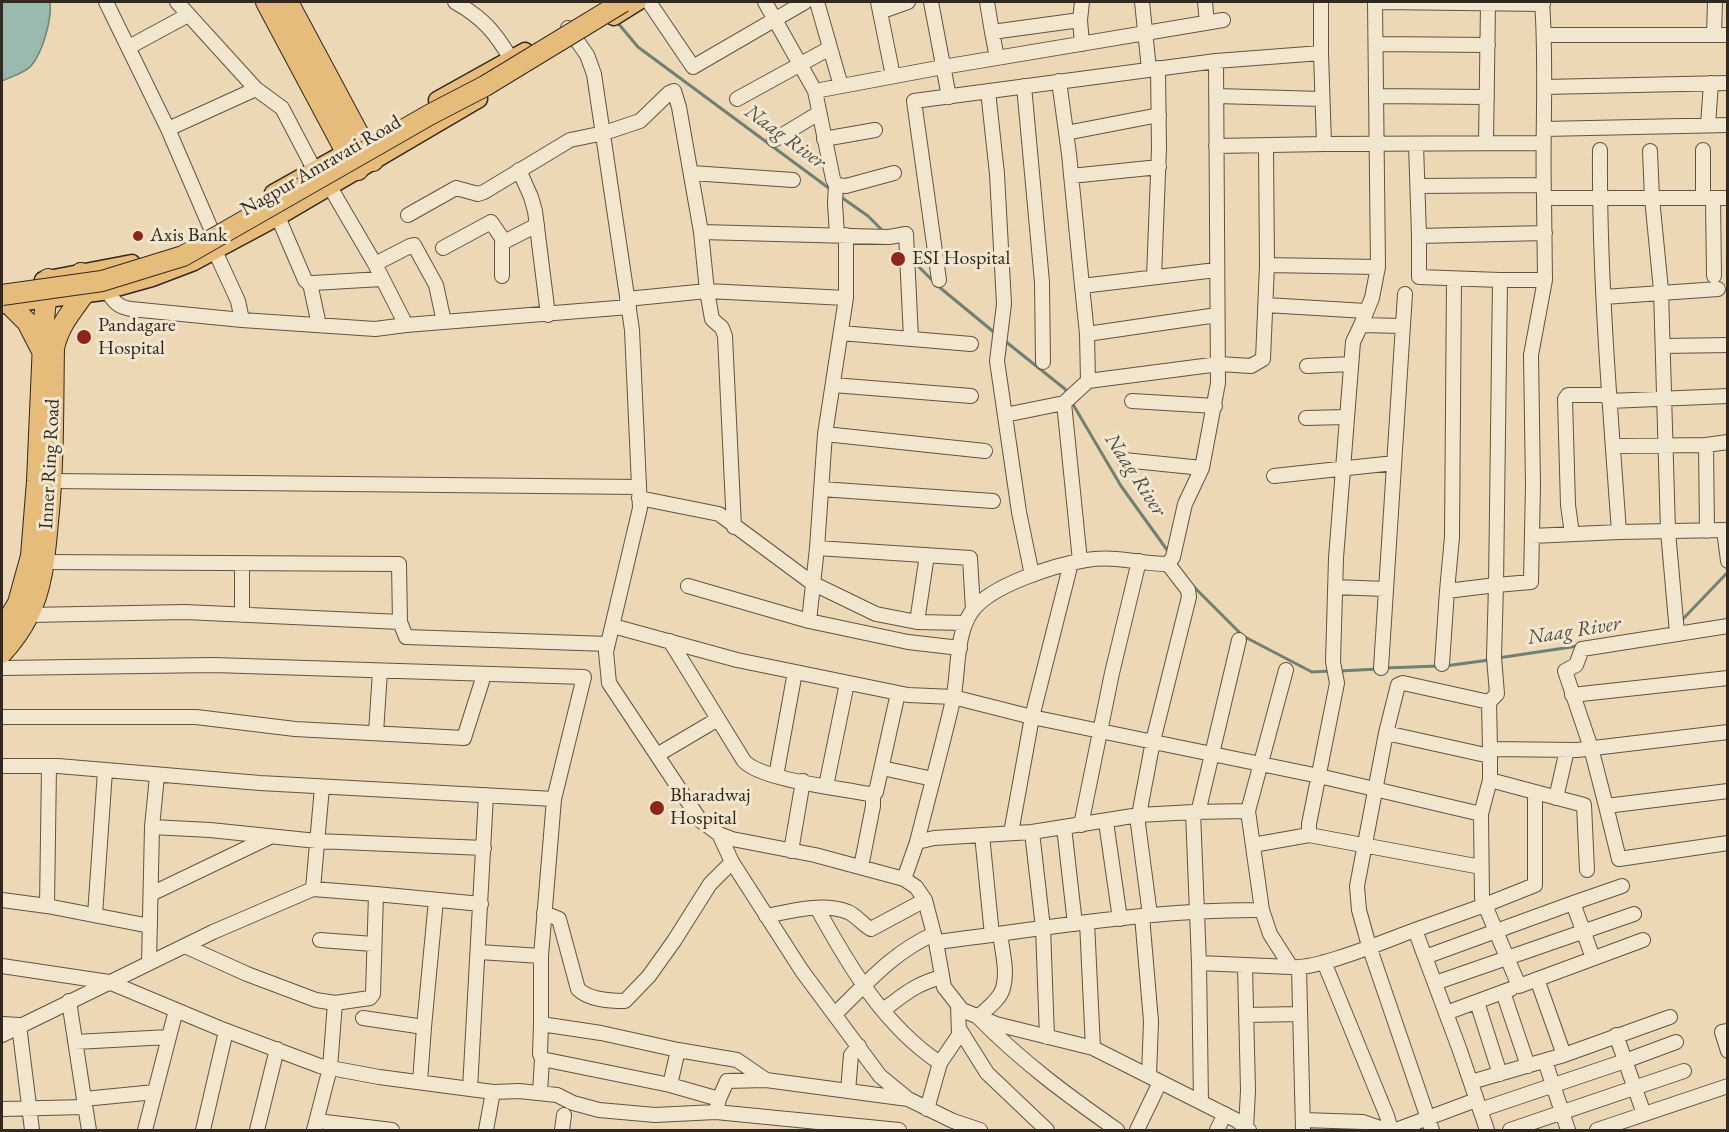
<!DOCTYPE html>
<html>
<head>
<meta charset="utf-8">
<style>
  body { margin:0 }
  #map { position:relative; width:1729px; height:1132px; overflow:hidden; background:#ecd8b5; font-family:"EB Garamond",serif }
  canvas { display:block }
  .frame { position:absolute; inset:0; border:3px solid #31281f; pointer-events:none }
</style>
</head>
<body>
<div id="map">
<canvas width="1729" height="1132"></canvas>
<div class="frame"></div>
</div>
<script>
const context = document.querySelector('canvas').getContext('2d');
context.lineJoin = 'round';
function paint(path, color) { context.fillStyle = color; context.fill(path, 'evenodd'); }
function strokePath(path, color, width, dash) { context.strokeStyle = color; context.lineWidth = width; context.lineCap = dash ? 'butt' : 'round'; context.setLineDash(dash || []); context.stroke(path); }
function drawText(font, color, halo, rows, align = 'center') {
  context.font = font + ' "EB Garamond",serif'; context.lineWidth = 6; context.setLineDash([]); context.textBaseline = 'middle'; context.strokeStyle = halo; context.fillStyle = color; for (const [text, x, y, turn = 0] of rows) {
    context.save(); context.translate(x, y); context.rotate((+turn || 0) * Math.PI / 180); context.textAlign = isNaN(turn) ? turn : align; if (halo) context.strokeText(text, 0, 0); context.fillText(text, 0, 0); context.restore();
  }
}
const water = new Path2D(`
  M2,2H50C52,19 43,52 31,66C25,73 10,77 2,81Z`);
paint(water, '#99baad');
strokePath(water, '#6f8074', 1.5);
strokePath(new Path2D(`
  M617,22L638,47L830,189
  M841,197L868,216L884,232
  M912,260L933,281
  M938,286L995,333
  M1005,341L1065,389L1068,395
  M1071,401L1121,486L1170,554
  M1193,586L1243,636L1312,672L1330,671
  M1681,621L1728,572
  M1498,658L1578,646
  M1445,666L1489,660
  M1385,668L1438,666
  M1340,671L1378,669`), '#6f8074', 3);
const minor = new Path2D(`
  M106,2L168,129L211,229
  M177,2L256,89L282,108L314,169
  M455,2C483,18 495,32 511,59
  M649,2L693,67L805,2
  M765,2L815,91
  M817,2L841,86
  M878,2L893,76
  M931,2L949,97
  M987,2L992,32
  M1082,2L1080,20L1082,44
  M1142,2L1149,69
  M1205,2L1207,23
  M1321,2V53
  M1375,2L1378,267
  M1382,2L1543,4
  M1542,2C1547,67 1542,133 1544,198H1728
  M880,12L908,2
  M568,28L587,55L594,74L632,330L640,508L606,652L609,683L700,820L719,834L732,839L815,855L904,879L916,887L925,900L936,942L944,987L962,1010L996,1024L1093,1048L1236,1120L1249,1130
  M1545,35H1728
  M1714,35L1715,2
  M1376,44L1488,45
  M129,47L188,15
  M997,58L992,32L1080,20
  M1216,61L1321,53L1324,144L1216,146
  M1059,81L1069,154L1082,286L1216,270
  M1024,86L1042,282L1043,362
  M1544,87L1728,83
  M988,91L997,174L1004,304L997,361L1019,512L1032,575
  M1216,96L1322,99
  M1376,96L1487,97
  M737,99L830,48
  M1708,125L1711,83
  M168,129L256,89
  M1544,129L1728,125
  M1066,133L1159,115
  M824,139L875,130
  M774,140L819,113
  M1486,143L1488,4
  M1324,144L1542,143
  M1416,144L1419,236L1545,233
  M1266,147L1267,265
  M1703,150V198
  M1650,151L1652,198L1661,290L1668,531L1677,633
  M519,170L531,197L535,211L548,315
  M692,173L793,180
  M894,173L846,186L836,185L833,179L815,91L943,67L1223,20
  M1071,176L1159,167
  M836,185L835,203L837,235
  M1418,186L1544,185
  M330,187L375,264L406,325L629,307
  M1713,198L1714,276
  M408,215L456,188L478,194L484,192L570,140L604,133L640,121L669,93L674,91L679,107L701,232L707,291L846,298
  M278,217L305,280L311,285
  M701,232L889,237L906,234L911,338
  M846,235V298L825,434L817,548L970,558L973,610
  M1419,236V277L1500,280
  M443,248L491,222L504,241
  M215,251L238,301L242,320
  M375,264L410,246L414,245L436,285L444,322
  M502,276V243L537,225
  M1154,277L1159,148L1158,68
  M1454,279L1452,537L1447,591L1496,585L1500,280H1545
  M939,280L914,101L1216,61L1218,383L1202,468L1185,504L1173,557L1168,564C1139,564 1116,555 1086,560C1055,565 991,585 972,611C955,635 959,672 953,700C942,747 929,794 917,842L934,838L1032,832L1139,815L1193,812L1248,811L1262,910
  M1082,286L1087,334L1217,315
  M107,291C114,302 118,307 131,309L242,320L375,329L406,325
  M1604,297L1718,289
  M627,299L707,291L712,319L722,328L725,336L734,527
  M1266,305L1366,311
  M319,325L311,288L313,283L382,279
  M1403,326L1361,325L1353,342L1336,558L1333,662L1337,683L1309,824V835L1481,867
  M841,333L971,344
  M1664,346L1728,345
  M1307,366L1351,364
  M1088,381L1219,364L1251,366L1263,359L1267,265L1378,267L1372,298L1361,325
  M833,385L971,396
  M1132,401L1215,406
  M1609,401L1728,396
  M1064,403L1088,381L1087,334
  M1005,415L1064,403L1080,561
  M1306,418L1346,417
  M825,434L985,451
  M1706,445L1728,442
  M1613,446L1706,445L1707,531
  M1124,460L1202,468
  M1274,476L1394,463
  M52,481L639,487
  M821,489L993,501
  M639,498L719,514L812,583L876,614L917,622L965,623
  M1619,532L1724,530L1728,561
  M1572,534L1568,505L1565,399L1568,395H1609
  M1532,536L1619,532C1610,405 1599,278 1600,150
  M242,564V615
  M688,586L809,621L908,642L960,648
  M1335,587L1385,589
  M29,615L185,612L400,622L399,564L45,562
  M809,621L817,548
  M400,622L406,637L608,644
  M917,622L927,555
  M613,626L737,660L908,695L953,697L1032,717L1319,776L1481,814L1490,780V749L1577,750L1728,732
  M1728,626L1582,649L1576,665L1565,671L1591,748L1606,806L1728,791
  M670,641L744,761C761,780 841,788 868,794L876,792L898,693
  M1442,664L1447,591
  M2,668L214,665L584,677L554,799L541,956V1024
  M1381,668L1405,294
  M1572,695L1728,678
  M2,717H196L295,729L464,738L484,675
  M376,733L380,671
  M1386,733L1490,756
  M1490,749L1489,702L1497,694L1494,657L1496,585L1531,582L1533,485L1531,355L1545,280L1544,198
  M657,755L718,719
  M2,766H58L260,783L554,799
  M49,766L47,906L150,926
  M882,768L933,779
  M776,776L795,672
  M1490,780L1535,792
  M826,786L847,683
  M1556,798L1567,750
  M1606,806L1619,859L1728,843
  M1248,811L1286,670
  M1193,812L1199,963
  M1198,813L1239,640
  M1481,814L1482,898L1519,986L1643,940
  M1139,815L1153,741L1189,597L1188,590L1168,564
  M1137,816L1150,915
  M1106,822L1120,919
  M1081,825L1112,673L1139,561
  M152,827L157,776
  M1064,827L1075,924
  M1032,832L1043,928L1047,1037
  M1011,833L1032,717L1071,563
  M719,834L732,862L802,971L880,1076L908,1099L953,1121L980,1130
  M982,835L992,935
  M1253,845L1309,835
  M791,851L803,781
  M861,867L873,806V794
  M904,879L917,842
  M313,889L322,787
  M151,894L270,837
  M2,900L47,906
  M1573,903L1622,886
  M817,908C849,966 884,1026 940,1063
  M544,913L559,919L578,989C589,1000 610,1001 625,1001L649,976L674,941L710,884L732,862
  M95,915L105,771
  M766,916C791,911 823,902 848,912C857,916 863,925 871,929L925,900
  M1142,916L1151,1021L1149,1076
  M1087,922L1093,1048
  M1415,930L1485,905L1535,885V792L1584,805L1587,870
  M1000,934C1002,950 1008,972 1003,988C1000,1000 986,1009 978,1017C1021,1061 1067,1095 1117,1130
  M320,940L373,944
  M936,942C1044,929 1152,909 1262,910L1270,934L1291,967C1317,970 1387,940 1415,930L1459,1048L1487,1130
  M185,946L247,974L316,1000L335,1003L370,998L373,994L376,894L481,904
  M479,952L541,956
  M1425,957L1573,903L1593,958
  M1324,962L1387,1116L1391,1130
  M149,963L152,827L210,830L317,841L484,848
  M2,966L109,982L219,1028L320,1066L379,1077L493,1092L486,1130
  M1245,966L1248,1091L1246,1128
  M1299,968L1303,1130
  M1537,979L1564,1055
  M1435,983L1634,914
  M1503,992L1528,1066
  M69,1001L84,1099
  M1477,1002L1500,1074
  M883,1010C905,994 915,984 942,977
  M1446,1013L1511,989
  M835,1014C866,984 893,952 934,934
  M1246,1015L1300,1014
  M363,1018L424,1027L420,1082
  M2,1024L19,1025L32,1130
  M424,1027L436,900
  M960,1030L987,1073L1047,1130
  M1728,1031L1722,1032L1728,1051
  M2,1035L213,932L313,889L376,894
  M1616,1035L1644,1114
  M75,1042L169,1037
  M1545,1061L1568,1130
  M1471,1082L1564,1055L1670,1017
  M670,1085L678,1050
  M470,1089L486,795
  M848,1091L851,1055L859,1046
  M493,1092L519,1091L557,1095L573,1103L599,1110L655,1115L716,1112L899,1130
  M540,1093L542,1059
  M719,1099L727,1081L765,1080
  M1201,1101L1199,963L1291,967
  M2,1109L85,1107
  M927,1109L940,1063L959,1035L958,1005
  M1480,1110L1625,1061L1676,1042
  M716,1112L719,1099L670,1085L542,1059L540,1054L541,1024L601,1033L678,1050L737,1060L766,1080L908,1099
  M1303,1120L1363,1122L1386,1130
  M317,1121L392,1130
  M89,1130L84,1099L155,1092
  M145,1130L176,1010
  M203,1130L226,1031
  M257,1130L277,1049
  M314,1130L330,1068L335,1003
  M562,1130L564,1115
  M1137,1130L1160,1082
  M1217,1130L1225,1114
  M1396,1130L1476,1100
  M1432,1130L1369,946L1359,910L1357,886L1386,733L1398,685L1403,683L1489,702
  M1510,1130L1684,1071
  M1597,1130L1728,1086`);
const major = new Path2D(`
  M614,17L638,2
  M437,100L525,51
  M273,193L339,156
  M43,280L132,263
  M2,305L102,292L152,278L194,262L278,217L479,99`);
const highway = new Path2D(`
  M266,2L346,152L358,170
  M288,2L373,161
  M9,304L27,322L42,351
  M2,630L18,603L31,556L37,481L44,320L48,279
  M2,653C13,641 21,630 28,616C43,587 45,554 48,522C54,464 53,406 54,348C59,326 71,312 84,294L81,273`);
strokePath(minor, '#605444', 16);
strokePath(major, '#31281f', 19);
strokePath(highway, '#31281f', 22);
strokePath(minor, '#f3e6cf', 14);
strokePath(major, '#e6bc7a', 16);
strokePath(highway, '#e6bc7a', 20);
const highwayBridge = new Path2D(`
  M2,295L102,281L183,256L431,114L485,86L623,2`);
strokePath(highwayBridge, '#31281f', 22, []);
strokePath(highwayBridge, '#e6bc7a', 20);
for (const [x, y, r, color] of [
  [138,236,6,"#8f2418"],
  [898,259,8,"#8f2418"],
  [84,337,8,"#8f2418"],
  [657,808,8,"#8f2418"]
]) { const dot = new Path2D(); dot.arc(x, y, r, 0, 2 * Math.PI); context.fillStyle = color; context.fill(dot); strokePath(dot, '#f3e6cf', 2); }
drawText('20px', '#31281f', '#f3e6cf', [
  ["Nagpur Amravati Road",321,166,-30],
  ["Inner Ring Road",50,464,-87]
]);
drawText('20px', '#31281f', '#f3e6cf', [
  ["Axis Bank",150,236],
  ["ESI Hospital",912,259],
  ["Pandagare",98,326],
  ["Hospital",98,349],
  ["Bharadwaj",670,796],
  ["Hospital",670,819]
], 'left');
drawText('italic 21px', '#4b4c42', '#f3e6cf', [
  ["Naag River",785,137,36],
  ["Naag River",1135,475,57],
  ["Naag River",1574,631,-9]
]);
</script>
</body>
</html>
